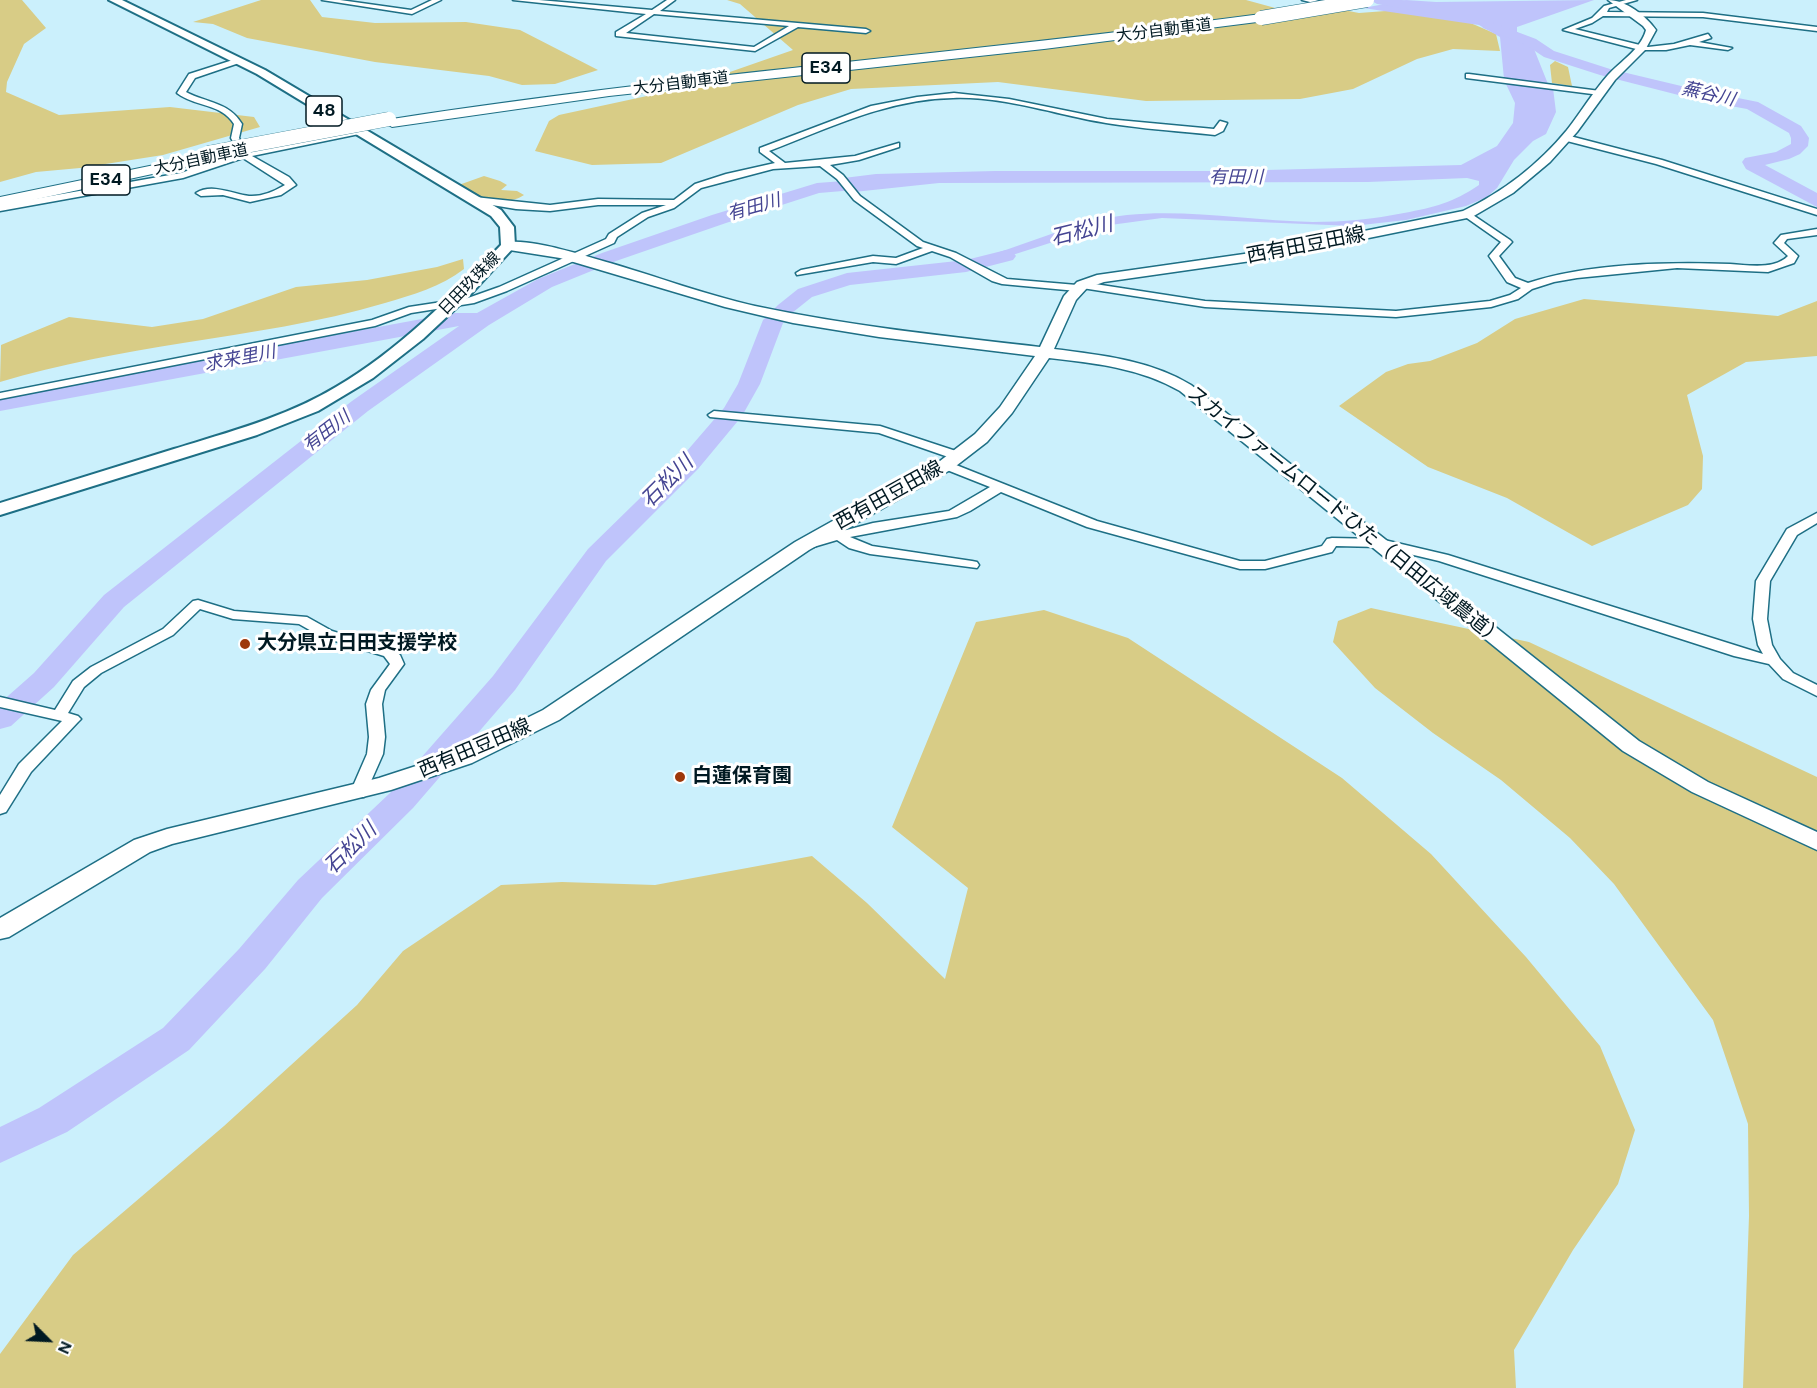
<!DOCTYPE html>
<html>
<head>
<meta charset="utf-8">
<style>
  body { margin:0 }
  #map { position:relative; width:1817px; height:1388px; overflow:hidden; background:#cbf0fc; font-family:"DM Sans",sans-serif }
  canvas { display:block }
  .north { position:absolute; left:18px; top:1310px; width:60px; height:60px; -webkit-text-stroke:4px #fff; paint-order:stroke; rotate:114deg; font-size:16px; font-weight:700; line-height:24px; text-align:center; color:#001922 }
  .north::after { content:''; display:block; margin:auto; width:21px; height:27px; background:#001922; clip-path:polygon(50% 0,100% 100%,50% 72%,0 100%) }
</style>
</head>
<body>
<div id="map">
<canvas width="1817" height="1388"></canvas>
<div class="north">N</div>
</div>
<script>
const context = document.querySelector('canvas').getContext('2d');
context.lineJoin = 'round';
function paint(path, color) { context.fillStyle = color; context.fill(path, 'evenodd'); }
function strokePath(path, color, width, dash) { context.strokeStyle = color; context.lineWidth = width; context.lineCap = dash ? 'butt' : 'round'; context.setLineDash(dash || []); context.stroke(path); }
function drawText(font, color, halo, rows, align = 'center') {
  context.font = font + ' "DM Sans","Noto Sans JP",sans-serif'; context.lineWidth = 6; context.setLineDash([]); context.textBaseline = 'middle'; context.strokeStyle = halo; context.fillStyle = color; for (const [text, x, y, turn = 0] of rows) {
    context.save(); context.translate(x, y); context.rotate((+turn || 0) * Math.PI / 180); context.textAlign = isNaN(turn) ? turn : align; if (halo) context.strokeText(text, 0, 0); context.fillText(text, 0, 0); context.restore();
  }
}
paint(new Path2D(`
  M0,0H22L46,28L24,44L7,82L6,92L59,115L170,107L254,117L260,127L163,155L80,168L36,172L0,182Z
  M261,0H310L322,17L375,23L466,22L520,30L598,70L555,84L522,85L489,76L375,62L247,38L213,24L193,22Z
  M727,0H1246L1279,9L1312,4L1359,13L1399,10L1466,21L1496,34L1500,51L1453,49L1417,59L1353,89L1300,99L1146,101L998,82L851,89L798,105L661,163L592,165L535,151L549,121L559,115L684,88L793,50L740,4Z
  M1555,61L1568,67L1572,86L1552,83L1550,65Z
  M484,176L500,181L507,185L501,190L517,191L524,195C506,208 474,195 456,186Z
  M463,259L464,269C441,287 412,295 385,303C318,323 251,332 183,343C121,353 60,364 0,382L1,345L69,317L152,327L203,319L296,287L367,280L437,267Z
  M1584,299L1778,316L1817,301V356L1746,362L1687,395L1703,456L1702,489L1688,505L1592,546L1507,498L1428,467L1339,406L1386,372L1408,364L1430,361L1477,343L1515,319Z
  M1371,608L1529,642L1817,777V1388H1743L1749,1216L1748,1124L1713,1020L1614,884L1570,838L1501,780L1433,733L1375,688L1333,642L1338,621Z
  M1044,610L1128,638L1342,778L1431,854L1526,957L1600,1046L1635,1130L1618,1184L1573,1250L1514,1350L1516,1388H0V1354L73,1255L224,1126L357,1005L403,951L501,885L562,882L655,885L812,856L867,903L945,979L968,888L892,827L976,622Z`), '#d8cc86');
paint(new Path2D(`
  M1406,0L1436,2L1594,0L1517,27V32L1534,49L1548,84L1504,79L1500,37L1479,25L1363,8Z
  M1505,82L1553,88L1556,112L1546,134L1533,141L1514,160L1497,188L1487,197L1466,206L1406,220L1353,226L1162,218L1103,226L978,266L970,261C1020,248 1077,220 1127,215C1190,209 1251,221 1313,222C1344,222 1374,219 1404,213C1435,207 1452,203 1479,185V181L1467,178L1368,182L939,183L854,192L844,178L876,174L995,171H1227L1461,165L1497,146L1513,123L1515,103Z`), '#bfc4fb');
paint(new Path2D(`
  M1370,0H1402L1435,6L1437,9L1430,13L1377,4Z
  M1488,21L1536,39L1554,51L1610,69L1698,90L1758,102L1801,126L1809,138L1808,146L1800,154L1789,159L1765,165L1817,193V207L1746,169L1742,162L1745,158L1776,152L1791,144V138L1789,133L1747,109L1698,100L1600,75L1544,57L1526,45L1483,28L1481,25Z
  M884,178L890,179L893,183L890,187L819,193L726,223L616,261L552,287L489,325L368,411L124,607L54,687L11,726L0,729V703L34,673L104,595L352,401L459,326L0,411V397L454,313H477L538,279L602,253L712,215L817,183Z
  M1006,250L1013,252L1016,256L1013,260L966,272L850,285L812,297L792,313L783,323L760,384L742,416L698,469L606,561L515,690L413,808L322,898L265,969L189,1050L67,1132L0,1163V1127L39,1108L163,1028L239,949L298,880L391,792L493,676L588,549L680,459L724,408L738,384L763,320L778,305L798,289L847,273L966,260Z`), '#bfc4fb');
const street = new Path2D(`
  M322,0H340L411,10L432,0H441L412,14Z
  M513,0H539L652,10L667,0H675L660,11L866,29L870,31L866,33L798,27L755,51L616,36V32L646,14ZM654,14L789,26L754,47L626,33Z
  M1302,0H1315L1337,6L1334,8Z
  M1626,0H1637L1609,8L1607,12L1703,13L1817,27V31L1703,17L1603,16L1592,23L1575,29L1648,47L1674,44L1708,34L1711,38L1699,42L1732,48L1728,50L1690,45L1666,50H1640L1563,30L1592,18L1604,6Z
  M236,59H239V63L195,78L186,92C207,103 229,102 242,124L239,138L247,152L360,130L364,133L252,156L289,177L296,185L281,195L250,202L223,195L201,196L196,193C212,183 232,194 249,196C261,197 275,191 285,185L243,158L183,178L0,211V205L181,173L239,153L231,138L234,124C221,103 195,107 177,93L189,74Z
  M1469,74L1600,91L1604,93L1600,95L1466,78V74Z
  M954,93L1009,99L1107,119L1214,129L1220,121L1227,123L1223,131L1215,135C1179,131 1142,129 1106,123C1057,115 1003,96 953,98C888,99 829,128 769,151L785,163L855,156L899,143V147L859,160L830,165L843,175L860,196L923,242L956,253L1007,279L1077,285L1082,282L1205,301L1396,311L1490,301L1510,295L1521,288L1507,282L1489,256L1501,242L1464,216L1462,214L1467,211L1510,240L1512,242L1499,256L1515,278L1528,283C1589,263 1667,262 1730,264C1748,265 1774,270 1788,256L1774,243L1781,235L1817,229V235L1787,239L1784,243L1798,256L1794,263L1768,272L1677,268L1577,278L1554,282L1532,289L1518,299L1491,307L1396,317L1205,307L1082,288L1077,291L1002,284L992,281L950,257L932,251L896,264L873,262L797,275L796,273L801,270L873,256L896,258L923,248L917,246L854,200L837,179L820,166L773,169L701,188L674,208L648,217L617,237L614,243L507,291L474,303L411,313L375,326L0,399V393L372,320L409,307L468,298L499,287L606,239L609,234L642,213L666,205H598L550,211L516,209L468,201L463,198L465,196L550,205L598,199L674,200L695,184L726,174L775,163L760,152V148L871,106L917,97Z
  M1566,135L1662,160L1817,209V215L1656,164L1563,140L1562,138Z
  M714,411L880,426L962,453L964,456L962,459H954L879,433L710,417L708,415Z
  M946,461L1097,521L1240,561H1265L1322,546L1327,539L1332,538L1380,539L1448,555L1763,654L1758,645L1753,619L1756,581L1787,529L1817,513V523L1797,535L1770,581L1767,619L1772,645L1780,659L1793,673L1817,685V696L1783,679L1769,664L1734,656L1439,561L1380,547L1336,546L1332,552L1265,569H1240L1087,527L1001,492L970,511L957,517L850,537L872,546L972,561L977,562L979,565L977,568L870,554L849,548L837,540L810,548L803,544L805,541L873,523L949,511L990,487L942,468L940,465L942,462Z
  M198,600L234,611L307,617L332,631L394,650L400,655L404,664L385,690L382,704L385,737L383,754L364,797H352L350,793L367,754L369,737L366,704L371,690L390,664L384,656L322,637L299,624L233,619L200,609L173,635L101,673L84,687L68,713L78,716L81,719L78,722L31,772L6,812L0,814V795L19,764L62,721L0,707V697L55,710L73,681L91,667L163,629L193,601Z`);
const secondary = new Path2D(`
  M1608,0C1626,0 1646,16 1656,30L1645,50L1615,80L1577,132L1550,162L1513,193L1472,217L1265,259L1104,282L1087,288L1076,300L1054,349C1101,355 1150,360 1191,385L1639,741L1708,782L1817,832V850L1692,792L1623,751L1180,391C1140,368 1094,363 1049,358L1012,413L987,442L952,469L809,550L559,720L472,763L391,790L172,844L150,852L9,937L0,939V918L134,840L167,829L379,778L456,753L543,710L795,542L940,461L975,434L1000,407L1035,356L879,337L793,323L725,307L560,258L503,249L501,246L503,243C529,237 584,256 610,263C658,277 706,295 755,306C849,326 944,336 1040,347L1064,296L1077,282L1097,275L1265,251L1463,211C1503,192 1539,164 1567,130C1581,112 1593,92 1608,75C1621,61 1641,49 1646,30L1643,26Z`);
const primary = new Path2D(`
  M109,0H122L265,70L501,210L514,227L515,246L470,295L423,339L373,378L318,411L257,435L0,515V503C58,485 116,467 174,449C229,432 286,417 336,387C399,350 450,298 501,245L500,227L491,216L257,74Z`);
const highway = new Path2D(`
  M1261,14L1267,18L1265,21L1044,49L609,96L392,127L385,123L392,119C681,74 972,53 1261,14Z
  M212,153L219,157L217,160L0,207V197Z`);
strokePath(street, '#1e6f85', 3);
strokePath(secondary, '#1e6f85', 3);
strokePath(primary, '#1e6f85', 4);
strokePath(highway, '#1e6f85', 2);
paint(street, '#fff');
paint(secondary, '#fff');
paint(primary, '#fff');
paint(highway, '#fff');
const highwayBridge = new Path2D(`
  M1261,18L1367,0
  M208,153L389,119`);
strokePath(highwayBridge, '#1e6f85', 15, []);
strokePath(highwayBridge, '#fff', 14);
for (const [x, y, r, color] of [
  [245,644,6,"#9e380b"],
  [680,777,6,"#9e380b"]
]) { const dot = new Path2D(); dot.arc(x, y, r, 0, 2 * Math.PI); context.fillStyle = color; context.fill(dot); strokePath(dot, '#fff', 2); }
drawText('16px', '#001922', '#fff', [
  ["大分自動車道",1164,31,-7],
  ["大分自動車道",681,84,-7],
  ["大分自動車道",201,160,-12],
  ["日田玖珠線",470,284,-46]
]);
for (const [x, y, w] of [
  [826,68,48],
  [324,111,36],
  [106,180,48]
]) { const box = new Path2D(); box.roundRect(x - w / 2, y - 15, w, 30, 4.5); context.fillStyle = '#fff'; context.fill(box); strokePath(box, '#001922', 1.5); }
drawText('bold 18px', '#001922', null, [
  ["E34",826,68],
  ["48",324,111],
  ["E34",106,180]
]);
drawText('italic 18px', '#454593', '#fff', [
  ["蕪谷川",1708,95,13],
  ["有田川",1236,178],
  ["有田川",754,208,-16],
  ["求来里川",240,359,-11],
  ["有田川",327,432,-38]
]);
drawText('20px', '#001922', '#fff', [
  ["西有田豆田線",1306,246,-11],
  ["西有田豆田線",889,496,-29],
  ["スカイファームロードひた（日田広域農道）",1345,517,39],
  ["西有田豆田線",475,749,-23]
]);
drawText('bold 20px', '#001922', '#fff', [
  ["大分県立日田支援学校",257,644],
  ["白蓮保育園",692,777]
], 'left');
drawText('italic 21px', '#454593', '#fff', [
  ["石松川",1082,232,-14],
  ["石松川",668,482,-45],
  ["石松川",351,849,-44]
]);
</script>
</body>
</html>
